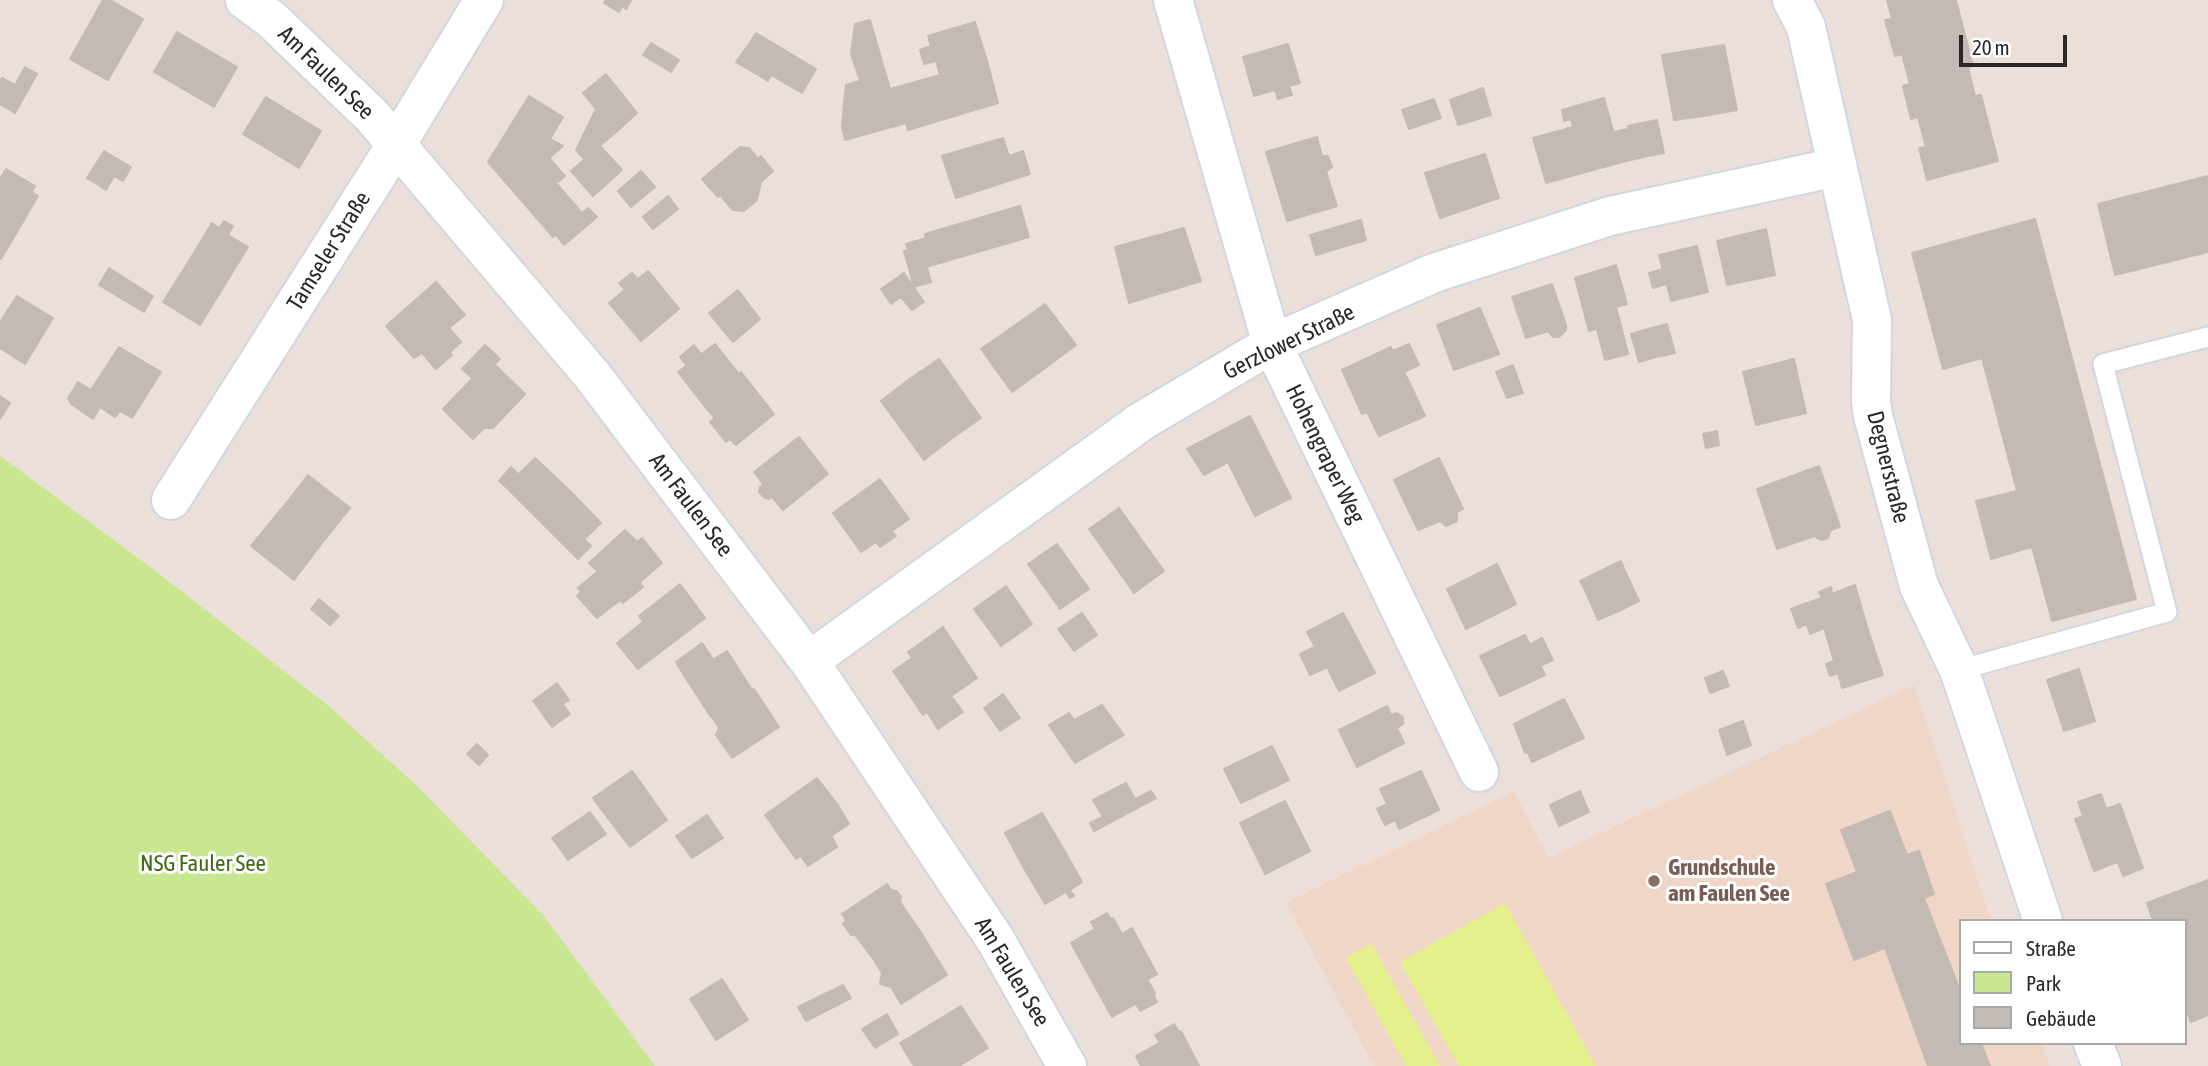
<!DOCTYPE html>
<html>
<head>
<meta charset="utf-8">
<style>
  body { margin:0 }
  #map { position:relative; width:2208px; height:1066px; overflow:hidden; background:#ecded9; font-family:"Asap Condensed",sans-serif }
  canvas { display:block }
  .legend { position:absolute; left:1959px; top:919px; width:228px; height:126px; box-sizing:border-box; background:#fff; border:2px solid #a9a9a9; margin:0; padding:9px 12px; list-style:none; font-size:21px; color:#282828 }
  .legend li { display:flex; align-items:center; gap:14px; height:35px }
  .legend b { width:35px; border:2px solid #a9a9a9 }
  .scale { position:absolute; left:1959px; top:35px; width:108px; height:32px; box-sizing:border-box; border:4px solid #282828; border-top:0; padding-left:9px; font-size:21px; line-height:24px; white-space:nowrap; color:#282828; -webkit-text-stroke:5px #fff; paint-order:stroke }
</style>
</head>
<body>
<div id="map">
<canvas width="2208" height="1066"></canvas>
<ul class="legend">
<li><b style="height:9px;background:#fff"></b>Straße</li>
<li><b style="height:19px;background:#c8e790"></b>Park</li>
<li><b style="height:19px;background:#c3bab5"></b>Gebäude</li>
</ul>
<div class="scale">20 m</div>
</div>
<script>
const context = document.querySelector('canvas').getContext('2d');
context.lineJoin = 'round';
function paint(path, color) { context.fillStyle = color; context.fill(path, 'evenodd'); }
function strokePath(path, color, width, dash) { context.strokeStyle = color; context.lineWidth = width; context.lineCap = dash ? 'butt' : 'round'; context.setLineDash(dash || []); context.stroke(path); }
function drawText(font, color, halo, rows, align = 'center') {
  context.font = font + ' "Asap Condensed",sans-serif'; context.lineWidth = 6; context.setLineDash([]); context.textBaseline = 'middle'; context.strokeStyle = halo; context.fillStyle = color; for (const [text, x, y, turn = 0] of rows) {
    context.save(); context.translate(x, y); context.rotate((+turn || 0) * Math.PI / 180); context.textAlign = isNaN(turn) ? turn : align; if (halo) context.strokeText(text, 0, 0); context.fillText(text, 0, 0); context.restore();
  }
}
paint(new Path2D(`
  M1914,685L1991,921H1961V1043H2041L2050,1066H1374L1286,903L1514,791L1548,858Z`), '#efd6c6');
paint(new Path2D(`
  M0,456L149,566L330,707L418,787L543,915L655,1066H0Z`), '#c8e790');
paint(new Path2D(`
  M1505,903L1596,1066H1459L1400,962Z
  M1371,943L1440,1066H1406L1346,958Z`), '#e3f08b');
const building = new Path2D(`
  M103,0H110L143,19L108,80L70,59Z
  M606,0H631L626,9L623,6L619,12L604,3Z
  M1887,0H1956L1973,66L1968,68L1975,96L1981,95L1998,161L1927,180L1919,148L1926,147L1918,117L1911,119L1903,86L1910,84L1902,54L1895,56L1885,20L1892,19Z
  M870,20L890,89L844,102L846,85L860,81L851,54L855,24Z
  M975,22L987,61L940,75L936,61L924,64L920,50L931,46L928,36Z
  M177,32L237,67L214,107L154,72Z
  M756,33L816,69L809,81L749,44Z
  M651,43L679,60L671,72L643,55Z
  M749,44L809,81L802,93L771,75L768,81L736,62Z
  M1288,44L1300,83L1289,86L1292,95L1278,99L1275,90L1254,96L1243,57Z
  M1724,45L1737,110L1704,116L1693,50Z
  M1693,50L1704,116L1674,120L1662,55Z
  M987,61L998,103L908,130L901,104L944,91L940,75Z
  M25,67L37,74L15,113L0,104V82L2,78L15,85Z
  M606,74L637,113L615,133L583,93Z
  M940,75L944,91L901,104L906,123L845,140L842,127L844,102Z
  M1483,88L1491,115L1458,125L1450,100Z
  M529,96L563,117L550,139L563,146L549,158L565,176L528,208L488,162Z
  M266,97L321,131L299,168L243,134Z
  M1604,98L1622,162L1586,172L1571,119L1564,121L1562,110Z
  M1434,99L1441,118L1409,129L1402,110Z
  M596,109L615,133L584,159L576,150Z
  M1657,120L1664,153L1648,156L1642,123Z
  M1642,123L1648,156L1635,159L1628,126Z
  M1573,127L1586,172L1546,183L1533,138Z
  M1628,129L1635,159L1622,162L1614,132Z
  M1317,137L1322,156H1328L1332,167L1326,172L1337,206L1287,221L1266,152Z
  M1003,138L1009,156L1023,151L1030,174L956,198L942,156Z
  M600,146L622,170L593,196L571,171Z
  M740,147L749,148L758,159L761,156L773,171L761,182L757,200L744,211L733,210L720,195L718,197L702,179Z
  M104,151L131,167L123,181L114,176L106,190L87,178Z
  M1485,154L1499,198L1440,218L1425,173Z
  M6,169L35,186L32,192L38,196L1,259L0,179Z
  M641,171L655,187L631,207L618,191Z
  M2208,176V252L2115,275L2098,204Z
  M556,183L582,213L553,237L528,208Z
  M668,196L678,209L653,229L643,217Z
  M1020,206L1029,237L933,265L925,234Z
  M588,208L597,217L564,245L556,235Z
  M2035,219L2136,599L2052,621L2032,547L1991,559L1976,501L2017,491L1982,358L1943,369L1912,253Z
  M1361,220L1366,240L1316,255L1310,235Z
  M224,221L233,226L228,235L248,247L224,286L187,264L212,223L219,228Z
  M1184,228L1201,281L1129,303L1115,247Z
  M1766,229L1775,275L1727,285L1717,241Z
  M926,238L933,265L927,267L931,282L914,287L904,251L908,250L906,244Z
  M1697,246L1708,292L1671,301L1659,255Z
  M187,264L224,286L200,325L163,302Z
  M1616,265L1627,304L1616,307L1620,322L1589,331L1575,278Z
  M109,268L153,296L144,312L99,285Z
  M1663,269L1666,284L1653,288L1649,273Z
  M648,271L679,309L641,341L609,303L625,290L619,283L632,273L638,279Z
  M904,273L924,302L912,310L901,297L891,304L881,289Z
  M436,282L465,315L449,328L461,342L450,352L452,355L436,369L422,353L414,358L386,326Z
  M1552,284L1566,325V330L1559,337H1553L1548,331L1526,338L1512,297Z
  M738,290L760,319L733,342L709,313Z
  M17,296L53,318L25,364L0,348V322Z
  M1045,304L1076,345L1044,369L1014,326Z
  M1480,308L1499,354L1454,370L1437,325Z
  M1620,322L1628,354L1605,360L1597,329Z
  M1667,324L1675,353L1656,357L1648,329Z
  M1014,326L1044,369L1012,392L981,349Z
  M1648,329L1656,357L1639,362L1631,334Z
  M715,344L739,374L702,403L678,372Z
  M1409,344L1419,365L1404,372L1413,390L1362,414L1342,370L1391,347L1393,351Z
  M485,345L500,359L477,382L462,369Z
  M694,345L701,354L687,366L680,357Z
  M119,347L161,372L132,418L120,411L115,417L100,407L93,419L71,404L68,398L78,382L91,390Z
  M939,359L981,418L951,439L908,380Z
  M1794,359L1806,413L1756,425L1743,372Z
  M494,364L525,394L493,428H484L473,439L443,409L473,378L477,382Z
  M1513,365L1523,393L1507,398L1496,372Z
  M741,372L774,414L736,445L730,439L726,442L710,422L715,418L702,403Z
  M908,380L951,439L924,460L881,401Z
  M1413,390L1425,416L1379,436L1367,412Z
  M0,396L10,403L0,419Z
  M1250,416L1291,498L1255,516L1228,462L1204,475L1187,449Z
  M1717,431L1719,445L1706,448L1703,434Z
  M799,437L828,474L783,510L772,497L769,499L765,498L759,492L760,487L763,484L754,472Z
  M535,458L569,490L539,520L506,487Z
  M1439,458L1463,509L1457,512V521L1446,526L1440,521L1418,530L1394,480Z
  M1819,466L1830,497L1767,519L1757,489Z
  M511,467L518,474L506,487L499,481Z
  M308,475L350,508L325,539L283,507Z
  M880,479L909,519L892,531L896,536L880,547L876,542L861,552L833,513Z
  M569,490L601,523L571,552L539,520Z
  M1830,497L1840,527L1831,530L1828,538L1821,540L1814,536L1777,549L1767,519Z
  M283,507L325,539L294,580L251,546Z
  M1119,508L1164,571L1134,593L1089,529Z
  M625,530L637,542L600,574L589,563Z
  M642,538L662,563L640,582L643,587L623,603L620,600L597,618L577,596L581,592L578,588L597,572L600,574Z
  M584,539L591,546L578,559L571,552Z
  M1057,544L1089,589L1060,609L1028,564Z
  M1621,561L1625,571L1585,590L1580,581Z
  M1497,564L1516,604L1466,629L1447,589Z
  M1625,571L1639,601L1623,609L1609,579Z
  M1609,579L1623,609L1598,620L1585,590Z
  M680,584L705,618L638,669L617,643L643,622L639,616Z
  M1855,585L1868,630L1829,644L1824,628L1810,634L1801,605L1822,598L1819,592L1831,587L1832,594Z
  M1006,586L1032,624L1001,646L974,609Z
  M319,599L339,616L330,625L311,609Z
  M1801,605L1807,624L1798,628L1791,609Z
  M1082,613L1097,635L1074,651L1058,629Z
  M1343,613L1352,629L1315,647L1307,632Z
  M943,627L977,678L951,696L963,712L938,729L927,712L923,715L893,671L912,658L908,652Z
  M1352,629L1375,673L1339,691L1327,667L1310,675L1300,654Z
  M1868,630L1883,675L1842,688L1838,673L1830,676L1826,664L1834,661L1829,644Z
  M1525,635L1545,675L1500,696L1480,656Z
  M1542,638L1553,660L1540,666L1529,645Z
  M702,643L713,659L685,677L676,662Z
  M727,651L752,690L711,717L685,677Z
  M2079,669L2095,721L2064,731L2047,680Z
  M1723,671L1729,686L1710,693L1705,678Z
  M557,683L569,700L563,704L570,714L552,727L533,701Z
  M754,689L779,727L732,758L716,735L719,728L712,717Z
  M1003,694L1020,718L1000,731L984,708Z
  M1564,699L1584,738L1532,762L1527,751L1525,753L1514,724Z
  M1102,705L1124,735L1075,763L1049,725L1069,713L1074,720Z
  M1387,706L1391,715L1397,713L1403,717V724L1397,728L1404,743L1357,767L1339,730Z
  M1743,721L1751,745L1727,755L1719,730Z
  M477,744L488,755L479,765L467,754Z
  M1272,746L1289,780L1241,803L1224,769Z
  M632,771L638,779L598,805L593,798Z
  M1421,771L1439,810L1399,829L1395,820L1385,825L1377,809L1387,804L1380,789Z
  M817,778L838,805L784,842L765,815Z
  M638,779L667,820L630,847L598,805Z
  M1126,783L1135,799L1151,791L1156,798L1094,831L1090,823L1103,817L1093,800Z
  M1580,791L1589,812L1559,826L1550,805Z
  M2101,794L2106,809L2120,804L2138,854L2094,871L2075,819L2083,816L2078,802Z
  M1285,801L1310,851L1265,874L1240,823Z
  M838,805L849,824L796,859L784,842Z
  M1890,811L1961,993V1043H1981L1990,1066H1928L1885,948L1854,960L1826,884L1857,872L1841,830Z
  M590,812L606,834L568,860L552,838Z
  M1042,813L1063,848L1025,870L1005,833Z
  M707,815L723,838L692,858L676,836Z
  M831,835L837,847L808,866L801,856Z
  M1063,848L1082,882L1070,890L1074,896L1070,898L1066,892L1045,904L1025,870Z
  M1919,851L1934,894L1924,898L1907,855Z
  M2138,854L2143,868L2123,876L2118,862Z
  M2208,880V1015L2191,1022L2185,1007V921H2153L2147,903Z
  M887,884L891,890L897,891L901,897L900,902L920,931L874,960L855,935H851L843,924L846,920L842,914Z
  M1107,913L1111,919L1095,929L1091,922Z
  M1113,918L1135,958L1092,981L1071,943Z
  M1132,928L1145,952L1135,958L1122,934Z
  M920,931L947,975L901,1004L891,987L880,984L882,973L874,960Z
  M1145,952L1157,974L1147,980L1135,958Z
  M1135,958L1155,993L1112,1017L1092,981Z
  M722,979L748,1020L716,1040L690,999Z
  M843,985L851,998L806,1021L798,1007Z
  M1153,994L1157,1002L1140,1011L1136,1004Z
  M961,1006L988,1048L959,1066H914L900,1043Z
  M887,1014L898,1034L875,1048L862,1029Z
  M1174,1024L1179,1032L1160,1043L1155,1035Z
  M1181,1031L1199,1066H1141L1136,1056Z`);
paint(building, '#c3bab5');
strokePath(building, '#c7bab2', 2);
const service = new Path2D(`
  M1959,670L2167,612L2103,364L2208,337`);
const minor = new Path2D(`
  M245,0L271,19L372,116L592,375L809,661L995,939L1067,1066
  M1173,0L1272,344L1479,772
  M1792,0L1806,27L1872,320L1871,401L1873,416L1919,586L1959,670L1971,705L2043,921
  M171,500L396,145L484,0
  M809,661L1142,421L1272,344L1434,273L1610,216L1837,167
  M2093,1043L2102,1066`);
strokePath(service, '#ced8e3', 23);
strokePath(minor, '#ced8e3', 42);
strokePath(service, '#fff', 19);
strokePath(minor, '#fff', 38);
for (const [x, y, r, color] of [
  [1654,881,7,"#8d6e63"]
]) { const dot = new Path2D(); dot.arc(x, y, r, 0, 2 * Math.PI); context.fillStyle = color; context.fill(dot); strokePath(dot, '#fff', 2.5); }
drawText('23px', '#282828', '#fff', [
  ["Am Faulen See",326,73,44],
  ["Tamseler Straße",329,251,-58],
  ["Gerzlower Straße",1289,342,-26],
  ["Hohengraper Weg",1325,454,64],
  ["Degnerstraße",1888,467,76],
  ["Am Faulen See",691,505,53],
  ["Am Faulen See",1012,972,59]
]);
drawText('23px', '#406914', '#fff', [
  ["NSG Fauler See",203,864]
]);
drawText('bold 23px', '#785e54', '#fff', [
  ["Grundschule",1668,868],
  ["am Faulen See",1668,894]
], 'left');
</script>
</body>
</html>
